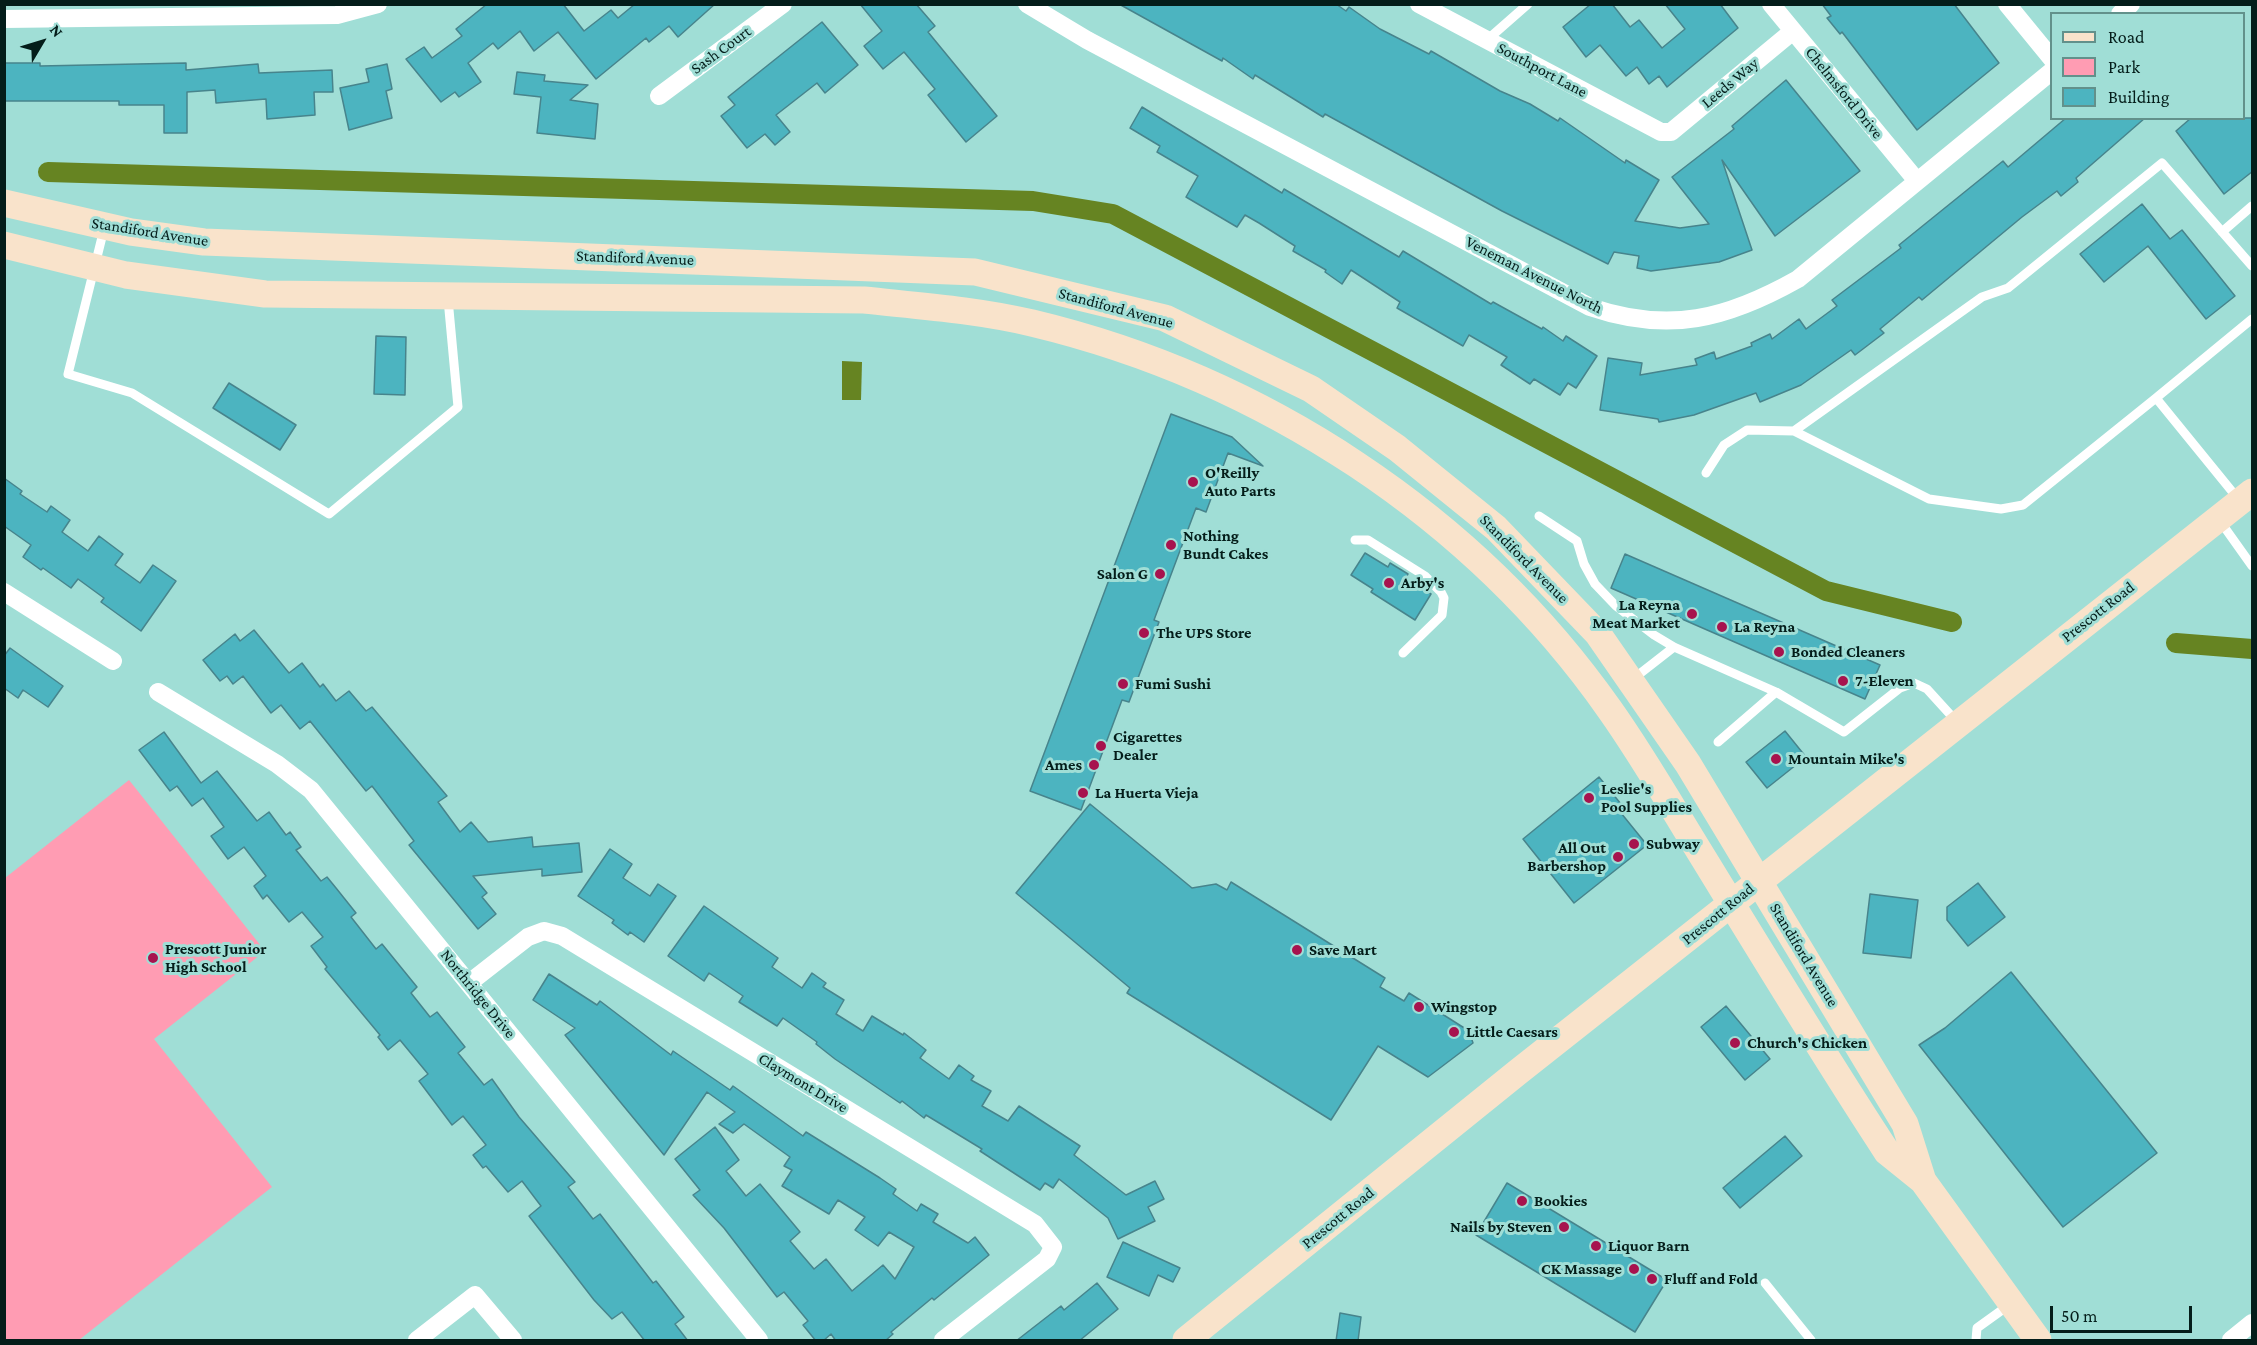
<!DOCTYPE html>
<html>
<head>
<meta charset="utf-8">
<style>
  body { margin:0 }
  #map { position:relative; width:2257px; height:1345px; overflow:hidden; background:#a0ded6; font-family:"Crimson Pro",serif }
  canvas { display:block }
  .frame { position:absolute; inset:0; border:6px solid #041d1a; pointer-events:none }
  .legend { position:absolute; left:2050px; top:12px; width:195px; height:108px; box-sizing:border-box; background:#a0ded6; border:2px solid #62918b; margin:0; padding:8px 10px; list-style:none; font-size:18px; color:#041d1a }
  .legend li { display:flex; align-items:center; gap:12px; height:30px }
  .legend b { width:30px; border:2px solid #62918b }
  .north { position:absolute; left:12px; top:12px; width:60px; height:60px; -webkit-text-stroke:4px #a0ded6; paint-order:stroke; rotate:52deg; font-size:16px; font-weight:700; line-height:24px; text-align:center; color:#041d1a }
  .north::after { content:''; display:block; margin:auto; width:21px; height:27px; background:#041d1a; clip-path:polygon(50% 0,100% 100%,50% 72%,0 100%) }
  .scale { position:absolute; left:2050px; top:1306px; width:142px; height:27px; box-sizing:border-box; border:3px solid #041d1a; border-top:0; padding-left:8px; font-size:18px; line-height:21px; white-space:nowrap; color:#041d1a; -webkit-text-stroke:4px #a0ded6; paint-order:stroke }
</style>
</head>
<body>
<div id="map">
<canvas width="2257" height="1345"></canvas>
<div class="frame"></div>
<ul class="legend">
<li><b style="height:8px;background:#f9e3cb"></b>Road</li>
<li><b style="height:16px;background:#ff9cb3"></b>Park</li>
<li><b style="height:16px;background:#4cb4c0"></b>Building</li>
</ul>
<div class="north">N</div>
<div class="scale">50 m</div>
</div>
<script>
const context = document.querySelector('canvas').getContext('2d');
context.lineJoin = 'round';
function paint(path, color) { context.fillStyle = color; context.fill(path, 'evenodd'); }
function strokePath(path, color, width, dash) { context.strokeStyle = color; context.lineWidth = width; context.lineCap = dash ? 'butt' : 'round'; context.setLineDash(dash || []); context.stroke(path); }
function drawText(font, color, halo, rows, align = 'center') {
  context.font = font + ' "Crimson Pro",serif'; context.lineWidth = 6; context.setLineDash([]); context.textBaseline = 'middle'; context.strokeStyle = halo; context.fillStyle = color; for (const [text, x, y, turn = 0] of rows) {
    context.save(); context.translate(x, y); context.rotate((+turn || 0) * Math.PI / 180); context.textAlign = isNaN(turn) ? turn : align; if (halo) context.strokeText(text, 0, 0); context.fillText(text, 0, 0); context.restore();
  }
}
paint(new Path2D(`
  M129,780L265,951L154,1039L272,1187L79,1340H5V878Z`), '#ff9cb3');
paint(new Path2D(`
  M842,361L862,362L861,400H842Z`), '#668422');
strokePath(new Path2D(`
  M48,172L1033,201L1113,214L1826,591L1952,622
  M2176,643L2252,649`), '#668422', 20);
const building = new Path2D(`
  M487,4H563L584,31L611,10L618,18L635,4H715L678,37L669,26L649,42L646,38L596,79L558,32L534,51L520,31L498,49L493,43L468,63L481,82L459,97L455,92L441,102L406,59L424,47L432,58L462,36L456,29Z
  M860,4H916L935,26L928,32L997,116L966,142L928,95L935,89L904,52L883,69L864,46L882,31Z
  M1119,4H1336L1346,11L1349,7L1380,29L1429,54L1431,51L1500,91L1530,104L1558,121L1560,118L1625,163L1626,160L1659,180L1635,221L1680,228L1709,224L1672,177L1734,129L1732,126L1786,80L1860,171L1775,236L1722,160L1752,250L1719,262L1651,271L1637,268L1639,256L1614,252L1608,264L1502,211L1325,114L1323,117L1255,75L1253,79L1223,58L1222,61Z
  M1591,4H1612L1630,27L1639,20L1662,48L1685,29L1665,4H1720L1738,28L1667,87L1659,76L1649,84L1637,67L1626,76L1600,45L1586,57L1563,27Z
  M1822,4H1954L1999,63L1917,130L1842,32L1840,34L1827,18L1831,16Z
  M822,22L858,65L825,93L817,83L776,115L790,132L775,145L765,134L747,148L721,116L735,105L728,97Z
  M4,63H40V66L186,63V70L258,64L259,73L332,70L333,92H314L315,115L267,119L266,99L216,103L215,90L187,92V133H164V105H119V101H4Z
  M387,64L392,89L386,91L392,118L349,130L340,88L369,82L366,69Z
  M517,72L545,75L544,81L588,85L570,100L598,104L595,139L537,133L541,97L514,94Z
  M1142,107L1282,193L1284,189L1399,257L1403,251L1491,304L1493,302L1542,329L1543,327L1563,341L1566,336L1597,356L1576,388L1568,383L1560,395L1534,379L1530,384L1501,365L1507,357L1469,335L1463,346L1397,308L1400,302L1351,270L1342,284L1325,272L1326,270L1293,251L1295,246L1259,223L1245,215L1237,227L1186,197L1198,176L1157,152L1160,146L1130,128Z
  M2066,118H2145L2076,178L2078,182L2061,196L2057,191L2022,217L1922,300L1919,297L1880,329L1884,333L1855,355L1851,350L1801,385L1760,402L1756,393L1694,415L1659,422L1658,419L1600,410L1608,358L1642,363L1640,375L1697,365L1695,359L1714,352L1716,359L1752,346L1751,343L1770,334L1772,339L1799,319L1806,329L1837,306L1832,300L1901,248L1899,245L2003,161L2008,167Z
  M2191,118H2253V171L2224,194L2176,131Z
  M2142,204L2170,239L2182,230L2235,296L2206,319L2148,246L2104,282L2080,254Z
  M376,336L406,337L405,395L374,394Z
  M229,383L296,425L280,450L213,408Z
  M1171,414L1232,437L1263,466L1228,453L1206,512L1196,508L1154,620L1159,622L1129,702L1122,700L1081,810L1030,791Z
  M4,478L22,491L20,494L47,512L51,506L70,520L62,532L88,551L99,536L123,554L115,565L140,583L153,565L176,581L141,631L101,602L104,598L78,579L71,588L43,568L41,570L23,557L31,545L4,526Z
  M1365,553L1388,567L1390,563L1408,574L1406,578L1431,594L1415,620L1371,592L1373,589L1351,575Z
  M1625,554L1880,665L1865,699L1611,588Z
  M254,630L289,673L302,663L320,687L323,684L336,701L349,691L366,711L372,707L447,796L438,802L460,832L471,822L488,842L532,837L533,847L579,843L582,872L542,876V869L473,876L487,893L482,897L496,914L478,929L409,845L414,841L372,786L366,791L310,721L300,729L281,705L271,713L243,676L233,684L227,676L220,681L203,660L235,634L240,641Z
  M10,648L63,686L48,707L23,690L18,698L4,688V656Z
  M1785,731L1806,757L1767,788L1746,762Z
  M164,732L201,783L217,771L257,821L269,812L286,835L290,832L301,847L296,850L321,881L327,877L336,888L356,913L351,917L376,949L382,944L417,987L411,993L430,1017L437,1012L465,1047L458,1053L484,1085L492,1079L519,1117L575,1182L568,1187L593,1219L600,1214L653,1283L656,1281L684,1317L675,1324L688,1341H645L622,1312L612,1319L594,1300L529,1216L541,1206L522,1181L508,1192L486,1166L483,1168L473,1155L486,1145L463,1116L452,1125L419,1081L428,1074L400,1040L388,1050L378,1037L380,1035L325,969L327,967L311,946L323,937L302,912L289,922L267,895L263,899L254,886L266,876L244,847L228,859L211,836L224,827L203,798L192,806L177,786L170,791L139,750Z
  M1599,777L1625,809L1621,813L1647,845L1574,903L1523,839Z
  M1090,804L1192,888L1216,884L1227,890L1231,882L1385,978L1380,987L1404,1001L1409,993L1469,1031L1473,1043L1428,1077L1378,1046L1331,1120L1127,993L1130,988L1016,893Z
  M610,849L632,864L623,878L650,896L658,884L676,896L644,942L630,932L628,935L612,923L614,920L578,896Z
  M1978,883L2005,917L1968,946L1947,920V907Z
  M1870,894L1918,900L1911,958L1863,953Z
  M704,906L778,958L772,967L802,988L812,973L826,983L823,987L844,1000L836,1014L863,1031L872,1016L903,1035L904,1033L926,1050L920,1058L949,1079L959,1065L974,1076L971,1080L991,1091L982,1106L1008,1121L1019,1106L1080,1146L1074,1155L1126,1195L1155,1181L1164,1199L1148,1207L1155,1221L1118,1239L1108,1218L1059,1179L1053,1188L1045,1183L1040,1190L980,1151L982,1149L926,1115L924,1118L902,1101L900,1103L835,1059L816,1044L817,1042L783,1018L777,1026L739,1002L743,996L709,973L704,981L668,956Z
  M2011,972L2157,1153L2063,1227L1919,1045L1945,1028Z
  M549,974L597,1005L600,1001L671,1055L673,1051L730,1090L733,1086L803,1136L806,1132L880,1178L896,1189L893,1194L917,1211L921,1204L938,1214L933,1222L968,1243L975,1237L989,1255L934,1300L932,1298L891,1332L893,1334L885,1341H836L831,1334L823,1341H816L803,1325L808,1321L784,1292L777,1297L724,1228L693,1195L700,1190L675,1159L715,1127L739,1160L726,1171L746,1196L760,1184L800,1232L790,1241L814,1269L826,1259L852,1291L883,1265L895,1279L914,1247L889,1232L878,1246L855,1230L865,1217L838,1200L829,1214L782,1186L792,1170L784,1166L790,1157L744,1124L733,1133L719,1124L735,1112L707,1092L664,1155L565,1035L575,1028L533,1000Z
  M1726,1006L1770,1059L1745,1080L1701,1027Z
  M1785,1136L1802,1156L1740,1208L1723,1188Z
  M1507,1183L1667,1280L1635,1332L1476,1235Z
  M1123,1242L1180,1268L1173,1282L1158,1275L1149,1296L1107,1277Z
  M1097,1283L1118,1309L1079,1341H1016L1061,1306L1064,1310Z
  M1340,1313L1361,1317L1358,1341H1336Z`);
paint(building, '#4cb4c0');
strokePath(building, '#47848c', 1.5);
strokePath(new Path2D(`
  M1487,40L1528,4
  M104,229L68,374L132,393L329,514L458,407L448,299
  M2222,232L2252,206
  M2156,398L2252,319
  M1794,431L1982,297L2008,288L2162,163L2252,266
  M1706,473L1724,445L1747,430L1794,431L1929,499L2001,509L2023,505L2156,398L2239,500
  M1539,516L1577,541L1584,564L1595,584L1616,606L1654,635L1674,647L1776,692L1844,732L1900,688L1914,683L1927,689L1957,722
  M2220,521L2252,566
  M1355,540H1368L1425,576L1441,592L1444,598L1442,615L1403,653
  M1633,679L1674,647
  M1718,742L1776,692
  M1765,1283L1811,1340
  M1976,1340L1977,1328L2009,1305`), '#fff', 9);
strokePath(new Path2D(`
  M1027,4L1087,40L1590,307C1669,334 1727,319 1798,279L2052,71
  M1419,4L1661,132H1671L1793,31
  M1771,4L1917,181
  M2007,4L2052,59
  M2120,14L2131,4
  M4,19L337,15L378,4
  M659,96L783,4
  M4,592L113,661
  M158,692L277,764L311,790L759,1340
  M469,983L528,937L544,931L562,936L1035,1224L1053,1247L1047,1259L943,1340
  M417,1340L475,1295L513,1340
  M2231,1340L2252,1323`), '#fff', 18);
strokePath(new Path2D(`
  M4,203L131,232L204,242L975,272L1165,318L1311,389L1397,448L1496,528L1598,634L1688,764L1905,1124L1923,1181
  M4,245L126,275L265,294L864,300C920,306 977,310 1032,323C1262,378 1474,516 1610,710C1644,758 1673,809 1704,859C1764,957 1824,1056 1887,1152L1923,1181L2038,1340
  M1186,1340L1518,1072L2252,492`), '#f9e3cb', 27);
for (const [x, y, r, color] of [
  [1193,482,6,"#a7134e"],
  [1171,545,6,"#a7134e"],
  [1160,574,6,"#a7134e"],
  [1389,583,6,"#a7134e"],
  [1692,614,6,"#a7134e"],
  [1722,627,6,"#a7134e"],
  [1144,633,6,"#a7134e"],
  [1779,652,6,"#a7134e"],
  [1843,681,6,"#a7134e"],
  [1123,684,6,"#a7134e"],
  [1101,746,6,"#a7134e"],
  [1776,759,6,"#a7134e"],
  [1094,765,6,"#a7134e"],
  [1083,793,6,"#a7134e"],
  [1589,798,6,"#a7134e"],
  [1634,844,6,"#a7134e"],
  [1618,857,6,"#a7134e"],
  [1297,950,6,"#a7134e"],
  [153,958,6,"#a7134e"],
  [1419,1007,6,"#a7134e"],
  [1454,1032,6,"#a7134e"],
  [1735,1043,6,"#a7134e"],
  [1522,1201,6,"#a7134e"],
  [1564,1227,6,"#a7134e"],
  [1596,1246,6,"#a7134e"],
  [1634,1269,6,"#a7134e"],
  [1652,1279,6,"#a7134e"]
]) { const dot = new Path2D(); dot.arc(x, y, r, 0, 2 * Math.PI); context.fillStyle = color; context.fill(dot); strokePath(dot, '#a0ded6', 2); }
drawText('16px', '#041d1a', '#a0ded6', [
  ["Sash Court",721,50,-36],
  ["Southport Lane",1542,70,28],
  ["Leeds Way",1730,83,-40],
  ["Chelmsford Drive",1844,93,51],
  ["Standiford Avenue",150,232,9],
  ["Standiford Avenue",635,258,2],
  ["Veneman Avenue North",1534,275,27],
  ["Standiford Avenue",1116,308,15],
  ["Standiford Avenue",1524,559,45],
  ["Prescott Road",2098,612,-38],
  ["Prescott Road",1718,914,-39],
  ["Standiford Avenue",1804,955,59],
  ["Northridge Drive",478,994,51],
  ["Claymont Drive",803,1083,31],
  ["Prescott Road",1338,1218,-39]
]);
drawText('bold 16px', '#041d1a', '#a0ded6', [
  ["O'Reilly",1205,473],
  ["Auto Parts",1205,491],
  ["Nothing",1183,536],
  ["Bundt Cakes",1183,554],
  ["Salon G",1148,574,"right"],
  ["Arby's",1401,583],
  ["La Reyna",1680,605,"right"],
  ["Meat Market",1680,623,"right"],
  ["La Reyna",1734,627],
  ["The UPS Store",1156,633],
  ["Bonded Cleaners",1791,652],
  ["7-Eleven",1855,681],
  ["Fumi Sushi",1135,684],
  ["Cigarettes",1113,737],
  ["Dealer",1113,755],
  ["Mountain Mike's",1788,759],
  ["Ames",1082,765,"right"],
  ["Leslie's",1601,789],
  ["Pool Supplies",1601,807],
  ["La Huerta Vieja",1095,793],
  ["Subway",1646,844],
  ["All Out",1606,848,"right"],
  ["Barbershop",1606,866,"right"],
  ["Prescott Junior",165,949],
  ["High School",165,967],
  ["Save Mart",1309,950],
  ["Wingstop",1431,1007],
  ["Little Caesars",1466,1032],
  ["Church's Chicken",1747,1043],
  ["Bookies",1534,1201],
  ["Nails by Steven",1552,1227,"right"],
  ["Liquor Barn",1608,1246],
  ["CK Massage",1622,1269,"right"],
  ["Fluff and Fold",1664,1279]
], 'left');
</script>
</body>
</html>
